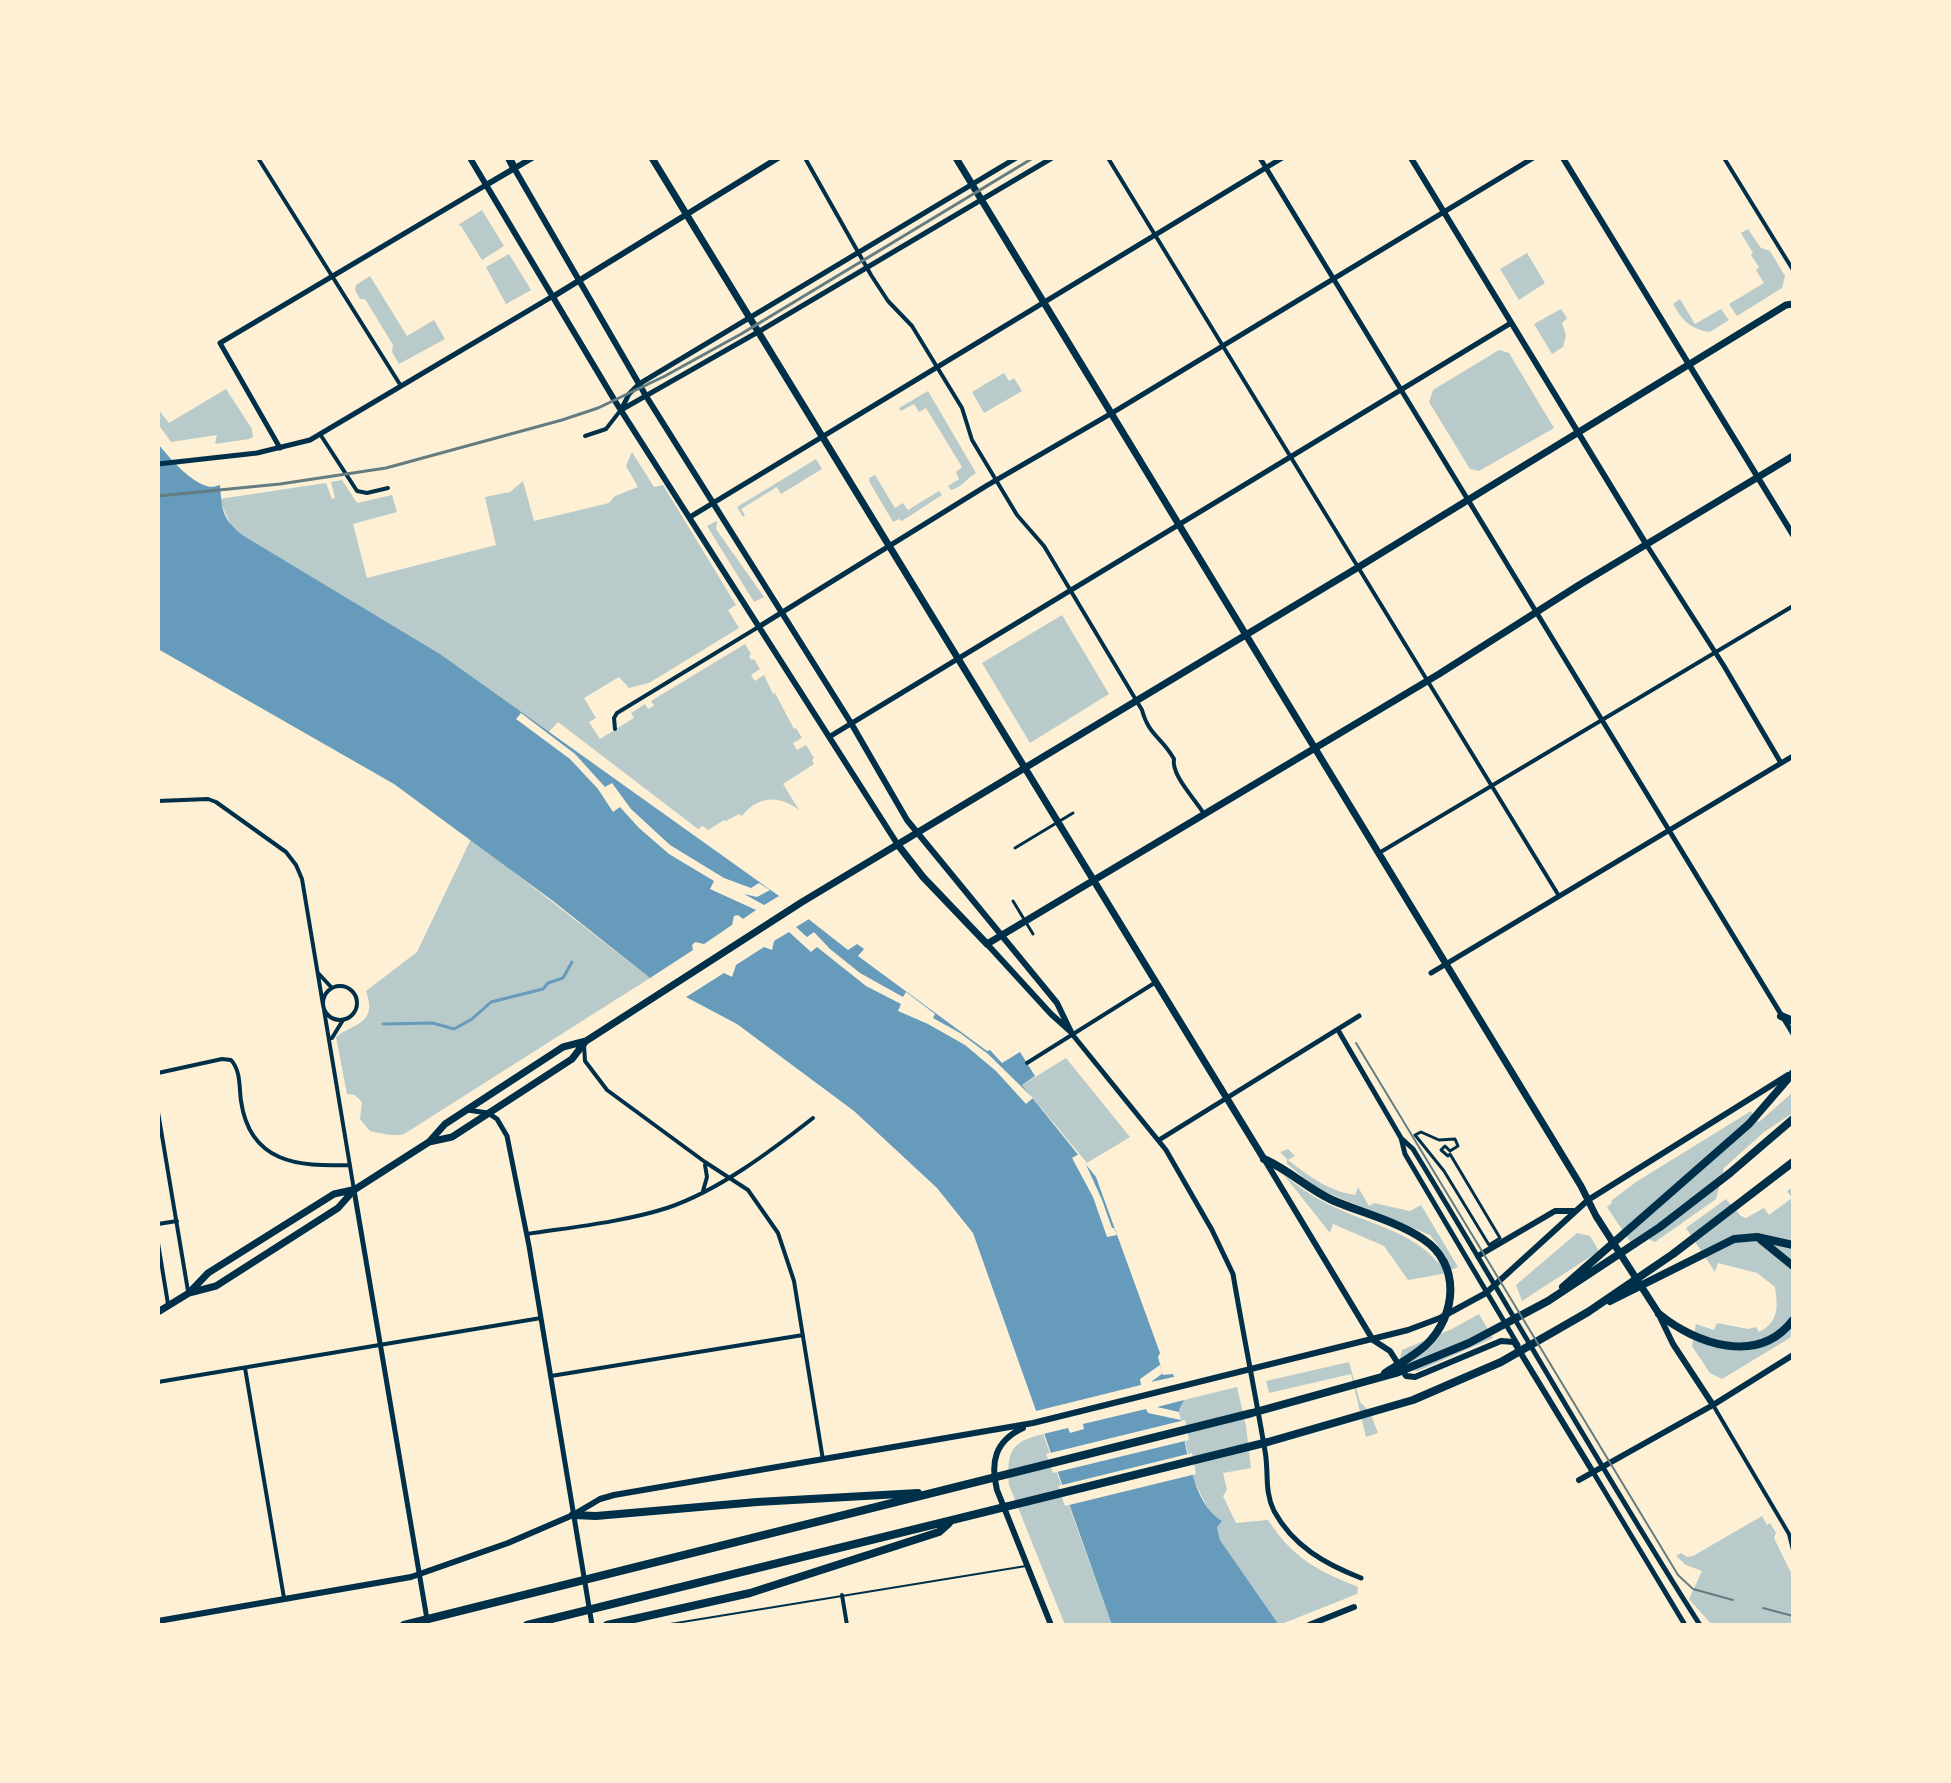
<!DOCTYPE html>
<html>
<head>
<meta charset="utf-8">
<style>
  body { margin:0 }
  #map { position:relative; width:1951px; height:1783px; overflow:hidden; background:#fdf0d5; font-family:Georgia,serif }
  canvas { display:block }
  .frame { position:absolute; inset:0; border:160px solid #fdf0d5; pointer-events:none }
</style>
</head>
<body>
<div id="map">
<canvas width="1951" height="1783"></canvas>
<div class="frame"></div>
</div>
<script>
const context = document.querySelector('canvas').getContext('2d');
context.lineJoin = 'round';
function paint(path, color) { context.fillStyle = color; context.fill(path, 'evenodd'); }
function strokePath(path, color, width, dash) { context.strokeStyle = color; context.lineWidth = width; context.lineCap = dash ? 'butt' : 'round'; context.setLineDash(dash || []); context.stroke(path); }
paint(new Path2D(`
  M482,210L504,246L482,260L461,226L458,225Z
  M1748,229L1761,248L1770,251L1785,276L1782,288L1737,316L1729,304L1764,283L1756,270L1759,267L1751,255L1753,253L1741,233Z
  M1527,253L1545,283L1519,300L1500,269Z
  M509,254L531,290L506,304L486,267Z
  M370,276L407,336L434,320L445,339L399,364L392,352L393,345L365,299H360L355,290L356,285Z
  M1680,299L1695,324L1721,309L1729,320L1710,332C1690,329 1683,321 1673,304Z
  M1561,309L1567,318L1562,323L1566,335L1563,347L1552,354L1534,324Z
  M1499,350L1509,353L1554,428L1479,471L1470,469L1429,402L1433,390Z
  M1004,373L1009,381L1014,378L1022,391L984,413L972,392Z
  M226,389L252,429L253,437L249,439L215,444L217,435L171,442L158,424V409L169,423Z
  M928,391L976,473C966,479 962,487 951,490L948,486L959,479L956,472L962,467L926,408L919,412L914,404L901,411L899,408Z
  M632,452L654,487L663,485L736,605L728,610L739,628L649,683L629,688L619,677L584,698L596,718L589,722L600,739L634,718L631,713L645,704L648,709L654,706L651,701L745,644L751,654L749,656L751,660L754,659L760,669L751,675L755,681L764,675L773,694L775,693L794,729L796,728L802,738L793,743L797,750L806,745L814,758L812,760L814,764L783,784L799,810C780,795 758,795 742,816L739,814L726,821L724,820L708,830L703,826L698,829L558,722L548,733L440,654L244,536L231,525L219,499L326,483L332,499L335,498L331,482L342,480L357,503L392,495L397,512L353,524L367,578L496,545L485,497L510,492L523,481L534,521L609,503L615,496L638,487L626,466Z
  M816,459L822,469L781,494L777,487L741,509L745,515L743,517L737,507Z
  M875,475L895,508L903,503L908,510L939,491L942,495L902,521L899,519L893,522L870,483L869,478Z
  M717,521L716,529L764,597L754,602L707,526Z
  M1062,615L1109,694L1030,743L982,663Z
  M471,839L650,978L404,1134C397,1137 378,1133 370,1131L360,1119L362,1102L355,1095L347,1094L336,1037C354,1023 378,1024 366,991L417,952Z
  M1066,1058L1130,1137L1087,1163L1022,1085Z
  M1793,1092V1113L1764,1132L1724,1168L1716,1199L1655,1242L1642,1236L1631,1243L1607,1207L1612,1203L1611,1201L1636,1182L1751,1111L1759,1122Z
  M1288,1149L1295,1156L1288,1160C1309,1176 1328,1191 1355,1195L1358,1187L1369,1206L1374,1203L1410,1211L1421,1205L1458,1267L1442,1274L1408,1280L1384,1246L1333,1224L1330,1233L1284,1175C1299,1187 1314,1198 1332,1206C1366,1223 1414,1232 1438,1263L1447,1258L1430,1235L1318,1189L1287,1164V1159L1280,1152Z
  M1793,1187V1336L1722,1379L1710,1373L1692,1346L1696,1324L1714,1330L1717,1323L1748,1329L1756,1327L1759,1332C1779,1322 1778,1307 1775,1287L1757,1273L1718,1263L1715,1272L1686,1228L1726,1199L1741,1216L1746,1218L1764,1208L1769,1215L1792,1198L1787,1191Z
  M1577,1233L1590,1236L1599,1251L1522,1301L1516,1285Z
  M1479,1314L1493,1338L1418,1371L1410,1370L1400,1359L1402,1350L1452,1329Z
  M1349,1362L1360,1402L1370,1412L1378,1433L1366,1437L1351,1374L1269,1393L1266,1381Z
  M1237,1387L1246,1426L1251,1468L1223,1473L1227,1490L1223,1496L1236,1523L1268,1520C1294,1559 1316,1570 1358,1587L1357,1594L1279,1625L1220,1540L1217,1527L1220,1519L1213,1518L1193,1479L1179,1410L1184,1400Z
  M1043,1434L1112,1625H1065L1009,1485C1007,1453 1009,1442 1043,1434Z
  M1762,1516L1767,1525L1770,1523L1776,1533L1774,1538L1793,1577V1625H1712L1689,1599L1702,1571L1686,1565L1676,1556L1681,1553L1687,1557L1693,1556Z`), '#b9caca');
paint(new Path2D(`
  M158,444C169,457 190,482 207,486C211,488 216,486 220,485C222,511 222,519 244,536L440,654L779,896L848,950L857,944L864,949L858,956L987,1051L990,1050L1002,1063L1020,1052L1035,1076L1022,1085L1096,1177L1160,1353L1158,1357L1163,1375L1173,1374L1184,1400L1179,1410C1186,1444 1191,1503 1222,1521L1217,1527L1220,1540L1279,1625H1112L973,1233L937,1188L854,1111L737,1024L650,978L553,901L394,784L158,649Z`), '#669bbc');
paint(new Path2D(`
  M521,713L575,754L605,787L612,783L631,809L670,845L724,878L751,888L759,883L770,890L757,897L744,894L764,905L779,896L784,899L788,897L807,915L809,919L796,927L807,937L814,932L830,949L860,973L903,997L906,992L935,1014L933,1018L960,1033L988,1054L1033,1098L1026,1104L996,1071L965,1045L928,1024L898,1011L901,1004L866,986L817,947L811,952L789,932L774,941L772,950L764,947L736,965L732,977L724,973L683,999L650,978L693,950L692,945L695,942L704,944L732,925L734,916L738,915L743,919L756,910L710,889L714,881L669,854L639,828L620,807L613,812L598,789L570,759L516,719Z
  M1079,1154L1084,1160L1102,1200L1112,1228H1114L1117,1235L1107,1237L1093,1197L1072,1158Z
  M1160,1365L1163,1373L1151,1382L1178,1376L1188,1399L1157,1407L1179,1412L1181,1420L1148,1413L1146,1409L1083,1424L1084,1429L1070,1433L1068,1428L1039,1435L1032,1412L1141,1385L1140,1379Z
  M1185,1420L1189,1440L1053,1473L1046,1454Z
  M1192,1453L1196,1474L1065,1506L1058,1486Z`), '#fdf0d5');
strokePath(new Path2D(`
  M383,1024L433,1023L454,1029L472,1019L491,1002L543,989L548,983L563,978L572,962`), '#669bbc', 3);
strokePath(new Path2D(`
  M664,1625L1026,1566`), '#003049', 2);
strokePath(new Path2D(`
  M1015,848L1073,813
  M1013,901L1033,934
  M1421,1132L1439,1140L1455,1139L1458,1146L1450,1151L1445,1146L1441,1150L1448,1156L1450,1154L1500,1238L1489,1245L1444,1171L1415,1135Z`), '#003049', 3);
strokePath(new Path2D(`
  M258,158L401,386
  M805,158L871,275L888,301L912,326L962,408L972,440L1017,515L1044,546L1142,710C1149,736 1162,737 1174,759C1171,775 1195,799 1204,814
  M1108,158L1559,896
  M1724,158L1793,270
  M320,434L357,491L367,493L388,488
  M585,436L606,429L620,411
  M615,729L614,718L617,713L760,626
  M158,801L208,799L216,802L286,852L296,865L302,879L323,1005
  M1379,853L1793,606
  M318,973L332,988
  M323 1003a17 17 0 1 1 34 0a17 17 0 1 1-34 0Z
  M324,1010L354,1190
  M332,1038L343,1020
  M584,1045L585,1061L607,1090L705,1162L748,1190L778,1233L794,1281L823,1460
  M1027,1063L1156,982
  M158,1073L222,1059L231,1060C241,1071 239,1087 241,1101C250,1163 298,1167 350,1165
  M158,1112L188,1291
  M703,1191L707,1177L705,1165
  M158,1224L177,1221
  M527,1234C573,1227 623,1222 667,1208C718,1191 771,1151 813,1118
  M158,1243L168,1304
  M245,1368L284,1598
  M551,1376L803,1335
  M158,1382L541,1318
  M1713,1405L1789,1534L1793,1550
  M842,1595L847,1625`), '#003049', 4);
strokePath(new Path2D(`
  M1260,158L1793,1034
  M621,410L758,332L1052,158
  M621,410L629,394L639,384L1016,158
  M280,448L220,343L486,185
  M158,464L257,453L310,440L553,296
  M690,517L1282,158
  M1646,544L1724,666L1781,763
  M760,626L986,486L1112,413L1533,158
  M829,737L1511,323
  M1431,973L1793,756
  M1338,1030L1401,1138L1405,1154L1518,1345
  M1072,1034L1166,1150L1212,1230L1233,1274C1243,1333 1255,1392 1265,1451C1269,1472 1264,1491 1274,1511C1293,1546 1325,1564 1361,1578
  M467,1110L488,1113L497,1119L507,1136L529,1246L592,1625
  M1401,1138L1413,1149C1510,1307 1600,1469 1700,1625
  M1159,1140L1359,1016
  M354,1190L428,1625
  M1593,1472L1685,1625`), '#003049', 5);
strokePath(new Path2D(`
  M470,158L615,401L898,845
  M1411,158L1646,544
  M1563,158L1793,535
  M514,168L646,396L851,723L907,820L1057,1003L1072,1034
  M486,185L532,158
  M554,296L778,158
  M987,944L1051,1014L1070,1031
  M1266,1162L1373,1340L1390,1351L1406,1376L1415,1377L1501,1341L1514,1342L1593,1472
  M1478,1256L1555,1211H1575
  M1659,1315L1673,1344L1713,1405
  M1023,1428C995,1441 990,1462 997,1490L1051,1625
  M1579,1480L1713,1405L1793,1355
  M158,1621L411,1577L508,1543L573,1515L600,1499L614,1495L1033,1423L1408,1330L1440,1318L1486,1293L1588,1200L1788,1075
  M1309,1625L1354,1607`), '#003049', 6);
strokePath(new Path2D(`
  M652,158L1264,1159
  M956,158L1581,1186L1596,1216L1659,1314
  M898,845L923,877L987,944L1439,674L1579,585L1793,456
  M429,1142L452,1137L572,1059L585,1042
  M189,1293L216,1286L338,1208L354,1190L429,1142L445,1124L563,1047L586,1041L802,902L1357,568L1786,305L1793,304
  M158,1312L189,1293L208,1273L334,1194L352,1190`), '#003049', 7);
strokePath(new Path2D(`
  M509,158L514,168
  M1781,1016L1793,1021
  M1264,1159C1289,1170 1308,1189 1332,1200C1362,1213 1396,1221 1423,1239C1461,1264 1457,1315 1426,1345C1414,1356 1399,1364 1385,1373
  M1761,1240L1793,1266
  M1563,1287L1749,1124L1793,1073
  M1610,1301L1734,1239L1757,1237L1793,1245
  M1659,1314C1696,1344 1758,1366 1793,1320
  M573,1515L596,1516L757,1502L918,1493
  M404,1625L1252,1413L1396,1373L1469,1343L1548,1301L1660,1227L1730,1173L1793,1119
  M527,1625L1268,1442L1413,1400L1501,1362L1588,1312L1673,1254L1793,1162
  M607,1625L750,1593L939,1532L949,1523`), '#003049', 8);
strokePath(new Path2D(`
  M1356,1043L1678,1575L1693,1589L1733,1600
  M1763,1608L1793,1616`), '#657d81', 2);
strokePath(new Path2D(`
  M158,496L280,484L386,468L562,420L598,408L665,376L741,334L1033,158`), '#657d81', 3);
</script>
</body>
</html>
